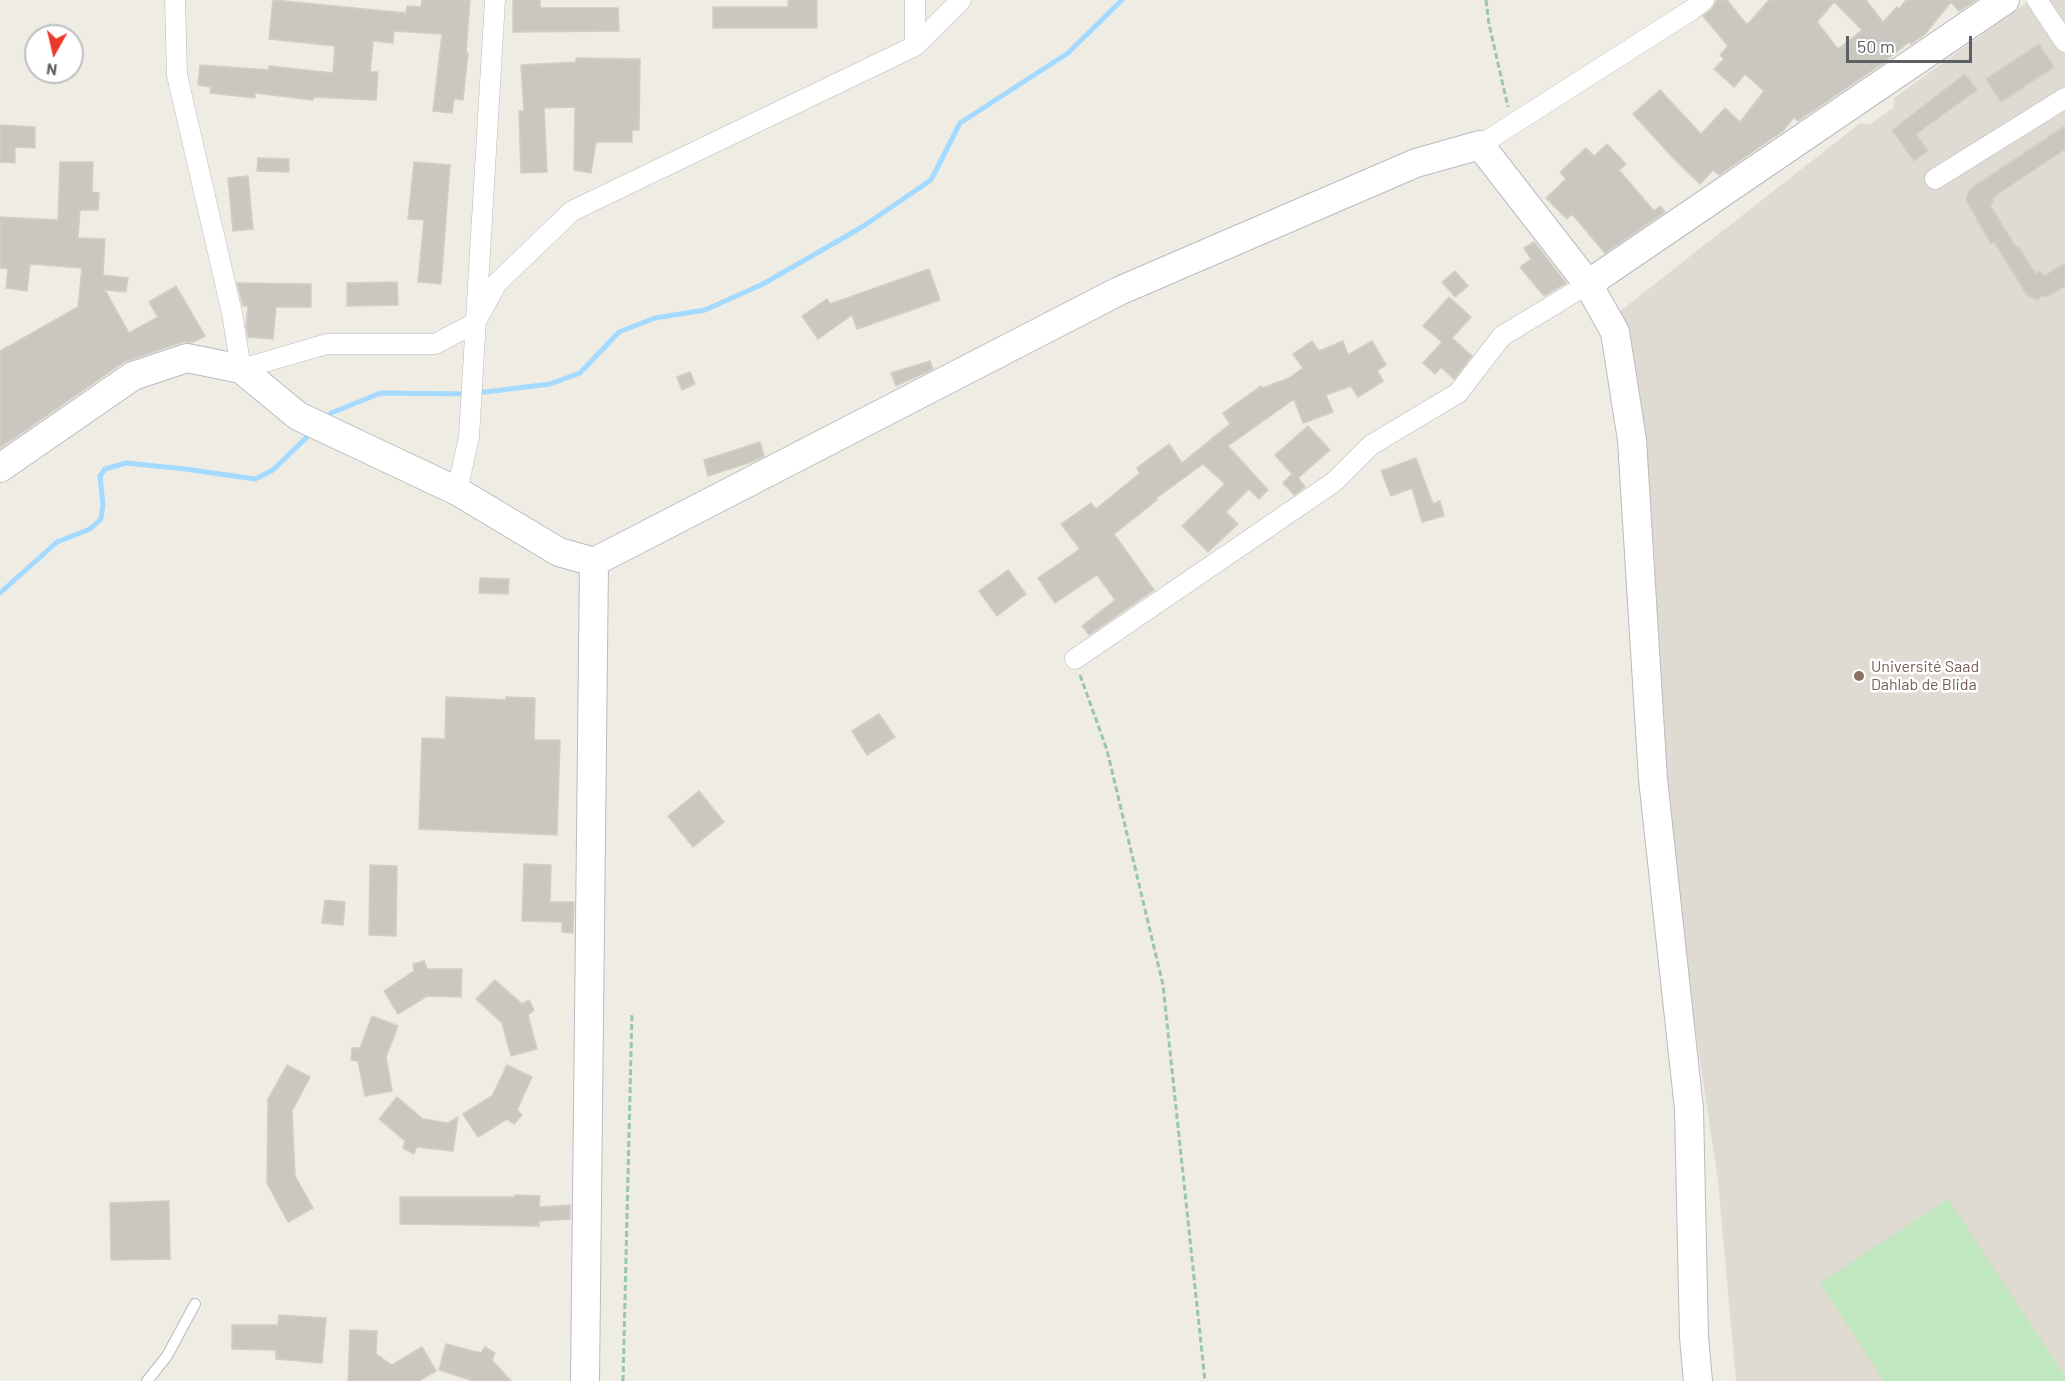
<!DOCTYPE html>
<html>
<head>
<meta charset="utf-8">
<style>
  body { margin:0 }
  #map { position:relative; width:2065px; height:1381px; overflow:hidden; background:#efece4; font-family:Barlow,sans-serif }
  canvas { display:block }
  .north { position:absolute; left:24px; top:24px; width:60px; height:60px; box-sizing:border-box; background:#fff; border:2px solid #bebfc1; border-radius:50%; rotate:188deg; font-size:16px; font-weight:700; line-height:24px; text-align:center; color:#5c6065 }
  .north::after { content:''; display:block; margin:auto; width:21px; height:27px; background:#ed372d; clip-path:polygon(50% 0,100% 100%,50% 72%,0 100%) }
  .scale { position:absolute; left:1846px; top:36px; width:126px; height:27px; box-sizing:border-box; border:3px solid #5c6065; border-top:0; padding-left:8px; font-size:18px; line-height:21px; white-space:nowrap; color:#5c6065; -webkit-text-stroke:4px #fff; paint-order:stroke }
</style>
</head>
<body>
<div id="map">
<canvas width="2065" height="1381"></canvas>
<div class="north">N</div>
<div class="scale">50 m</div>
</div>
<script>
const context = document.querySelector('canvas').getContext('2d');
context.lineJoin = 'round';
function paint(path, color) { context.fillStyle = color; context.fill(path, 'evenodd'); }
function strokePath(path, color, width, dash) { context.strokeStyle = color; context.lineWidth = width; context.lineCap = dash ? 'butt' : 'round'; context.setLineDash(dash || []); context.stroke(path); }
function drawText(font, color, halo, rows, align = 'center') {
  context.font = font + ' Barlow,sans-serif'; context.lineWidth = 5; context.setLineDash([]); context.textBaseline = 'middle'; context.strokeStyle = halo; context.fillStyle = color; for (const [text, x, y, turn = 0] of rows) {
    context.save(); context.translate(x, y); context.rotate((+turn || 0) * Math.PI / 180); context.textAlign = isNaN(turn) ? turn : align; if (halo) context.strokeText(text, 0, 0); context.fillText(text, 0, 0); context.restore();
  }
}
paint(new Path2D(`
  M2030,0H2065V1381H1736L1718,1181L1660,790L1619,312L1859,124H1871L1894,107V98Z`), '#dfdbd2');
paint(new Path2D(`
  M1948,1199L2065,1376V1381H1884L1820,1283Z`), '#c1e7c0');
strokePath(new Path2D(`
  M325,419L331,413L381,393L469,394L550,384L580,373L619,332L655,318L705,310L763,284L862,227L931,180L960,123L1068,53L1122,0
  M0,593L57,542L90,529L101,519L103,505L100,476L105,469L126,463L185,469L255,479L273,470L312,432`), '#a4daff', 5);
const building = new Path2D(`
  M273,0L406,13L407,6L421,7L422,0H470L466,53H468L463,100L454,99L452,113L433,111L442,34L394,31L393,43L373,41L370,72H378L376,100L313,97V100L255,93V98L210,93L211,87L198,85L200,65L269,70V66L333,73L335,46L269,39Z
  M513,0H540V8H618L619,31L513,32Z
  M788,0H817V28H713V7H788Z
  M1717,0H1727L1747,25L1769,0H1866L1883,22L1897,7L1899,9L1906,0H1976L1959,11L1951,2L1925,34L1911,44L1909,42L1883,63L1798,121L1794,117L1783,131L1719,175L1713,170L1700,184L1676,161L1633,114L1660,90L1701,134L1725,108L1740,122L1764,91L1745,74L1734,87L1714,69L1724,59L1720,55L1728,46L1703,16L1712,9ZM1834,2L1862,30L1838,49L1817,22Z
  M2039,44L2054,67L2001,102L1986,79Z
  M576,58L640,59L639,130H632V142H596L591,173L574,170L575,107L544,108L547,172L521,173L519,111H524L521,65L576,62Z
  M1965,74L1977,90L1916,134L1928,151L1914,161L1892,130Z
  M0,125L35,127V148L15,147V163L0,162Z
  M2065,126V149L1992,198L1994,202L1990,205L2016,247L2018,246L2036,274L2040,271L2044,276L2065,263V286L2048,296H2042L2038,300L2027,295L1994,242L1991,244L1966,200L1970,189Z
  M1607,144L1626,164L1619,170L1654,211L1660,206L1665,212L1605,253L1572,214L1567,219L1546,198L1566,179L1560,172L1586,148L1594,156Z
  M258,158L289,159V172L257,171Z
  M60,162H93L92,192L99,193L98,210H80L78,238L105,239L103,275L128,278L126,292L105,290L129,333L158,317L149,302L176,286L205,336L193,342H182L124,362L0,448V351L78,307L82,268L30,264L27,291L6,288L8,269L0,268V217L58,220Z
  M414,162L450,165L441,284L418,282L424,220L408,219Z
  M248,176L253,229L233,231L228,178Z
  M1534,242L1566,283L1544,296L1520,267L1531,259L1524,248Z
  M929,269L940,300L857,329L852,315L818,339L802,316L827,299L830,304Z
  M1455,271L1468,286L1455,297L1442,282Z
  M397,282L398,305L347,306V283Z
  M237,283L311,284V307H276L273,339L248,337L246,326L248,306H243Z
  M1449,297L1471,317L1452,338L1472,356L1454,379L1441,367L1435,374L1423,363L1442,342L1423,326Z
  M1312,341L1319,351L1343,341L1348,355L1372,341L1386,365L1377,371L1383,381L1358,397L1351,386L1326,395L1333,412L1303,423L1294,399L1228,446L1268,490L1259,499L1249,489L1226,512L1238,524L1208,552L1182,526L1225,484L1203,464L1155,499L1157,500L1114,534L1154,590L1089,635L1082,626L1115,600L1097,575L1055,603L1038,578L1080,549L1061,524L1091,503L1096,509L1140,473L1137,468L1169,444L1182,463L1230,424L1223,413L1261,386L1263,388L1289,378L1303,368L1293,354Z
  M930,361L933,369L896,386L891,373Z
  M690,372L695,384L682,390L677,377Z
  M1308,426L1330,450L1298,478L1305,487L1294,495L1283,483L1292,474L1275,455Z
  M760,442L764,456L751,462L708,476L704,460Z
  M1416,458L1433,504L1440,501L1444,516L1422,522L1412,488L1391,496L1381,471Z
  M1008,570L1026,594L997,616L979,591Z
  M480,578L509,579L508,594L479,593Z
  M446,697L506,700V697L535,698L534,740H560L557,835L419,829L422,738L445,739Z
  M879,714L895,737L867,755L852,731Z
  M699,791L724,822L693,847L668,816Z
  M524,864L551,865L550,902H574L573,933L562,932V922L522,921Z
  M370,865L397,866L396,936L369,935Z
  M325,900L345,902L343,925L322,923Z
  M424,961L427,969H462L461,997L427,996L398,1014L384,991L414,971L413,964Z
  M495,980L522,1004L529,1000L534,1010L528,1015L537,1049L511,1056L502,1023L476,999Z
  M372,1016L398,1026L386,1057L392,1091L365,1096L358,1061L351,1060L352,1048H360Z
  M287,1065L310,1077L292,1111L295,1176L313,1208L288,1222L267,1183L268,1099Z
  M507,1065L532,1077L517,1110L522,1115L514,1124L507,1119L478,1137L463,1114L492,1096Z
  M397,1097L423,1119L448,1123L458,1117L453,1151L417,1147L414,1154L403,1148L405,1141L379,1119Z
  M515,1195L540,1196L539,1207L570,1205V1219L539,1221V1226L400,1224V1197H515Z
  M169,1201L170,1259L111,1260L110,1203Z
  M279,1315L326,1318L322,1363L276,1359V1350L232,1349V1325H278Z
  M350,1330L377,1331L376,1354L392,1365L422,1347L436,1371L419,1381H348Z
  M446,1344L481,1353L485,1347L495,1353L492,1360L511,1381H474L439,1370Z`);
paint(building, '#cac7c1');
strokePath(building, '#d4cec2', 1.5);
const lane = new Path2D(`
  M147,1381L167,1356L195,1304`);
const street = new Path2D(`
  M175,0L177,75L232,313L241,369L327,344H435L475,323L497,283L572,211L915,46L961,0
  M2037,0L2065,42
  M915,46V0
  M1480,145L1693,9L1704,0
  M1935,179L2065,98
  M457,491L469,437L495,0
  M1075,659L1334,482L1371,445L1458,393L1502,336L1588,284`);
const secondary = new Path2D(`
  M0,468L133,376L187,358L241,369L298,416L457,491L559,552L594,562L1119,291L1416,163L1480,145L1588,284
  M585,1381L594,562
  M1698,1381L1694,1337L1689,1109L1653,779L1632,440L1615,332L1588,284L2005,0`);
strokePath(lane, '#b7babf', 12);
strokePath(street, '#b7babf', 21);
strokePath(secondary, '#b8bbc1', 30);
strokePath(new Path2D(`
  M1486,0L1489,24L1508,107
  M1080,675L1107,750L1163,985L1205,1381
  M623,1381L632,1012`), '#99c8a6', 3, [6, 3]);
strokePath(lane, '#fff', 10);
strokePath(street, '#fff', 20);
strokePath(secondary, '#fff', 28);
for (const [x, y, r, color] of [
  [1859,676,6,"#8d6e63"]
]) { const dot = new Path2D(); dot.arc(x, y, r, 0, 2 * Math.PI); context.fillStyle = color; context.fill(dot); strokePath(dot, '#fff', 2); }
drawText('16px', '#785e54', '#fff', [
  ["Université Saad",1871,667],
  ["Dahlab de Blida",1871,685]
], 'left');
</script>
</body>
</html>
